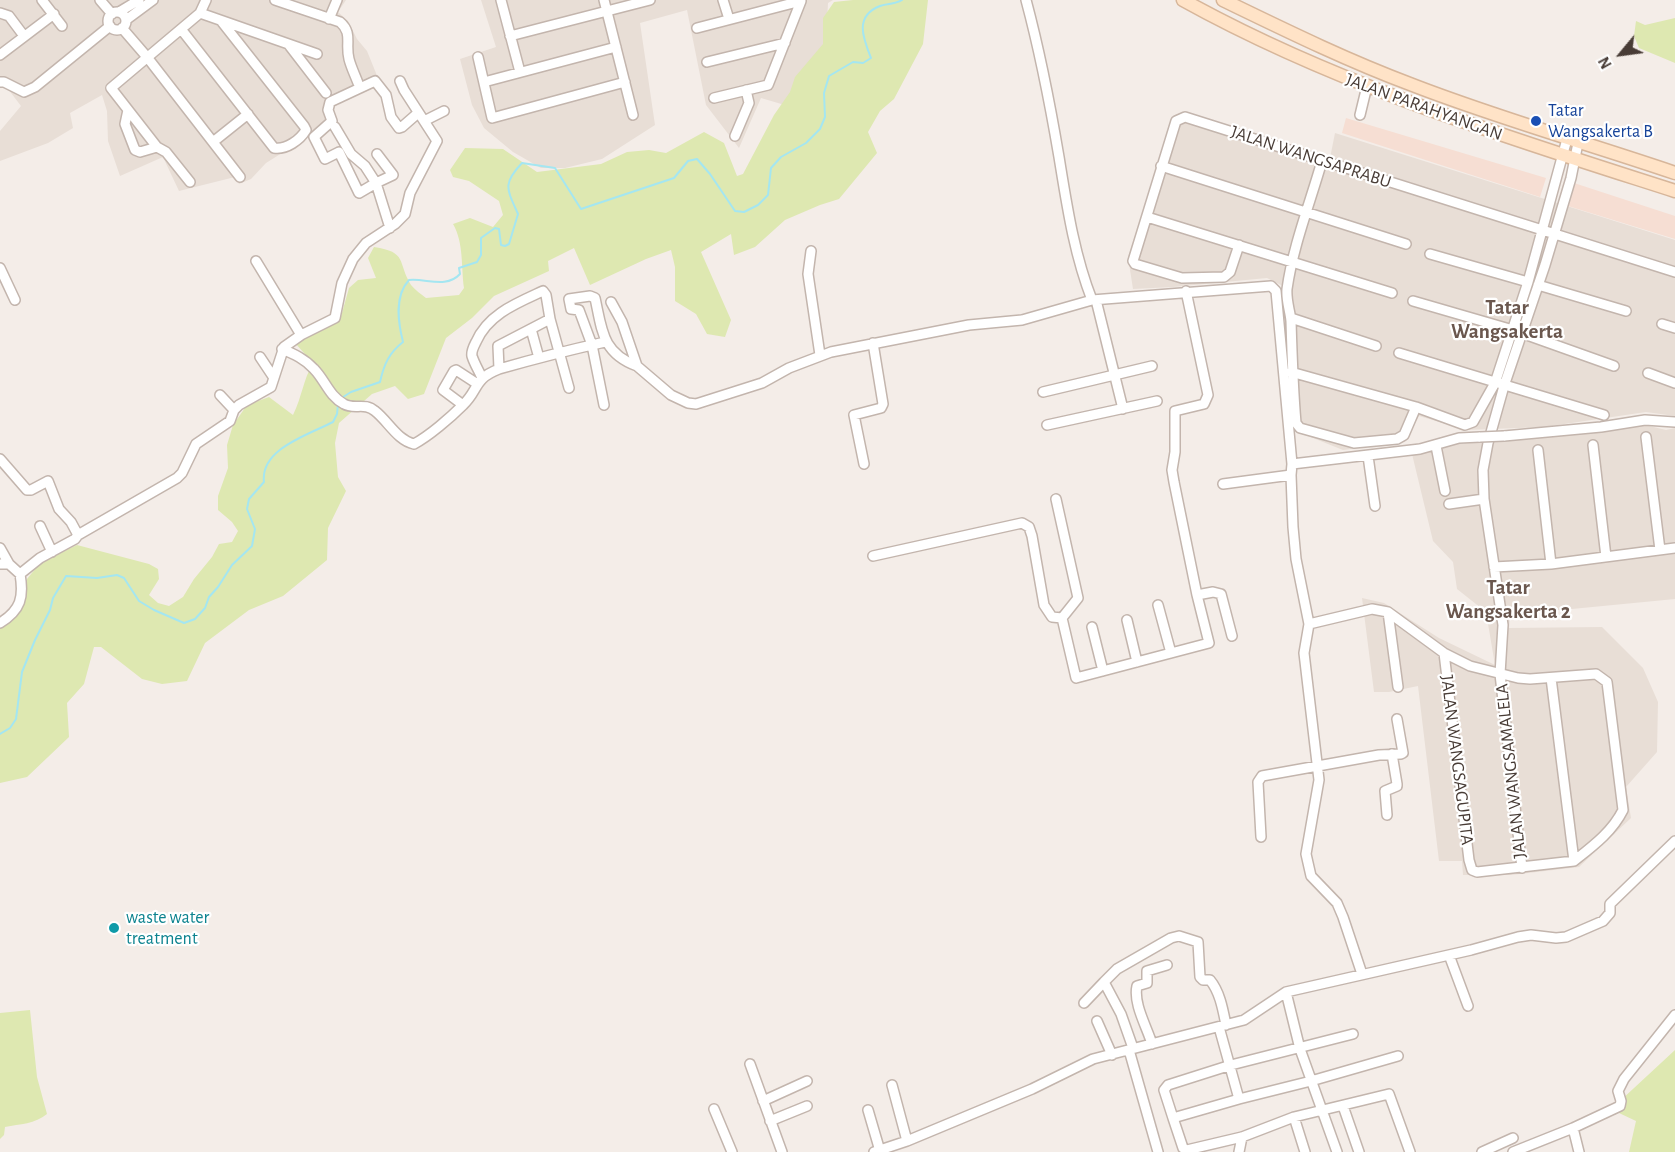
<!DOCTYPE html>
<html>
<head>
<meta charset="utf-8">
<style>
  body { margin:0 }
  #map { position:relative; width:1675px; height:1152px; overflow:hidden; background:#f4ede8; font-family:"Alegreya Sans",sans-serif }
  canvas { display:block }
  .north { position:absolute; left:1591px; top:24px; width:60px; height:60px; -webkit-text-stroke:4px #fff; paint-order:stroke; rotate:241deg; font-size:16px; font-weight:700; line-height:24px; text-align:center; color:#483c36 }
  .north::after { content:''; display:block; margin:auto; width:21px; height:27px; background:#483c36; clip-path:polygon(50% 0,100% 100%,50% 72%,0 100%) }
</style>
</head>
<body>
<div id="map">
<canvas width="1675" height="1152"></canvas>
<div class="north">N</div>
</div>
<script>
const context = document.querySelector('canvas').getContext('2d');
context.lineJoin = 'round';
function paint(path, color) { context.fillStyle = color; context.fill(path, 'evenodd'); }
function strokePath(path, color, width, dash) { context.strokeStyle = color; context.lineWidth = width; context.lineCap = dash ? 'butt' : 'round'; context.setLineDash(dash || []); context.stroke(path); }
function drawText(font, color, halo, rows, align = 'center') {
  context.font = font + ' "Alegreya Sans",sans-serif'; context.lineWidth = 4.5; context.setLineDash([]); context.textBaseline = 'middle'; context.strokeStyle = halo; context.fillStyle = color; for (const [text, x, y, turn = 0] of rows) {
    context.save(); context.translate(x, y); context.rotate((+turn || 0) * Math.PI / 180); context.textAlign = isNaN(turn) ? turn : align; if (halo) context.strokeText(text, 0, 0); context.fillText(text, 0, 0); context.restore();
  }
}
paint(new Path2D(`
  M0,0H346L338,12L348,21L357,39L367,51L378,78L328,99L330,121L314,133L266,163L251,179L239,184L235,177L179,191L163,157L120,176L108,141L107,111L102,95L70,113L73,128L48,143L0,161V131L21,106L5,85H0Z
  M481,0H833L828,3L826,43L795,108L761,98L739,148L706,105L687,10L640,23L655,125L602,159L565,168H541L513,152L484,128L472,105L460,59L496,47Z
  M1184,112L1330,158L1335,133L1675,240V416L1646,412L1544,427L1466,430L1419,416L1405,442L1343,450L1293,430L1283,286L1267,278L1173,287L1133,289L1128,257L1175,115Z
  M1645,425L1666,430L1675,428V599L1510,615L1509,628L1602,627L1643,668L1658,702L1657,752L1626,787L1631,818L1579,867L1511,875H1463L1462,861H1439L1418,686L1389,692H1374L1362,598L1384,603L1439,638L1495,665L1486,612L1457,589L1453,562L1433,541L1412,454L1456,444L1500,441Z`), '#e8ded6');
paint(new Path2D(`
  M1346,118L1546,178L1540,197L1342,133Z
  M1574,183L1675,216V239L1568,206Z`), '#f6ded3');
paint(new Path2D(`
  M853,0H928L923,44L894,99L880,111L868,132L877,153L839,199L820,205L785,220L755,247L734,255L731,234L701,252L731,320L725,337L707,334L696,314L675,301V267L671,250L646,259L590,285L574,248L548,261L549,271L494,296L472,318L446,338L424,394L408,399L395,386L372,394L339,423L335,443L338,477L346,491L328,528L327,560L283,596L249,610L205,643L187,681L162,684L142,679L101,647H94L84,684L67,703L69,737L27,777L0,783V628L15,617L25,597L27,579L40,563L77,545L149,564L158,569L159,579L149,595L158,603L169,606L183,597L194,579L212,557L219,544L232,542L238,531L232,522L218,510V496L228,468L227,445L233,425L247,405L269,397L293,415C302,397 303,380 313,363L295,343L340,320L349,288L358,280L376,278L368,258L374,247C408,252 397,262 411,285C415,290 421,294 426,298L459,295L464,288C461,267 464,243 453,224L470,218L493,227L503,215L499,201L469,181L453,177L450,170L465,148L503,149L537,172L601,164L627,152L649,150L666,153L704,132L724,143L737,176L743,174L774,115L790,92L795,77L823,44V18L834,2Z
  M1675,18V63L1639,48L1634,36L1636,21L1645,25Z
  M30,1010L37,1077L47,1114C35,1124 20,1124 5,1127L4,1135L0,1139V1013Z
  M1675,1050V1152H1629L1636,1121L1619,1113L1620,1101Z`), '#dee8b1');
strokePath(new Path2D(`
  M340,399L351,392L380,382C384,364 389,353 403,342C398,322 394,296 409,280C426,278 446,289 460,274L459,268L477,262L481,255V238L495,228L499,229L501,245L505,246L509,244L518,214C507,189 502,184 522,163L555,168L581,209L674,178L688,161L697,159L710,174L735,211L744,212L758,205L768,195L771,168L781,157L806,143L820,129L825,117L824,93L829,76L853,62L863,63L871,58C863,38 854,16 880,6C888,3 894,5 902,0
  M0,734L10,728L16,719L22,672L35,640L50,610L53,598L66,576L97,578L117,575L124,578L139,601L154,610L184,623L195,619L205,608L209,597L218,587L232,565L252,546L255,529L247,509L249,499L264,482C260,449 308,435 333,422L337,414L338,404`), '#a4e6f1', 2);
const street = new Path2D(`
  M42,0L62,26
  M100,0L112,14
  M275,0L340,22C353,33 345,44 349,59C351,67 355,75 358,83
  M501,0L520,72
  M604,0L633,115
  M723,0L729,19
  M1026,0C1040,52 1050,104 1059,157C1067,206 1074,254 1092,300L1271,286L1276,291L1292,464L1291,475L1293,527L1296,559L1309,624L1304,653L1319,780L1306,854L1311,876L1337,903L1343,917L1362,974
  M119,12L139,0
  M108 21a9 9 0 1 1 18 0a9 9 0 1 1-18 0Z
  M0,13L9,16L24,36
  M200,13L317,54
  M329,19L337,0
  M126,20L153,0
  M122,28L147,57L240,177
  M697,28L801,1L768,85L714,98
  M181,29L274,148C286,150 300,140 306,130L304,126L222,22
  M510,36L650,0
  M289,45L326,93
  M0,55L54,14
  M478,57L492,118L625,82
  M707,62L785,43
  M0,82H4L24,92L35,87L110,26
  M484,82L616,47
  M128,110L125,124L135,150L140,152L157,147
  M1360,115L1367,86
  M424,121L444,111
  M335,127L351,154L365,166L376,183L359,193L339,152L325,159L314,137L332,121L328,110L330,102L375,81L386,95L391,117L399,128L402,127L418,113
  M735,136L749,103L746,90
  M213,142L248,114
  M377,154L393,175L376,183L390,228
  M1322,161C1310,203 1293,246 1287,289C1286,301 1290,310 1291,321C1292,355 1293,389 1296,423L1300,428L1354,443L1397,439L1404,435L1416,407
  M1161,166L1406,244
  M190,182L166,152L157,147L111,88L200,13L206,0
  M1147,217L1392,293
  M1239,245L1230,272L1224,277L1182,278L1135,264L1133,261L1176,121L1185,117L1675,272
  M811,251L808,274L820,355
  M1430,254L1528,282
  M256,261L301,335
  M0,268L15,300
  M1538,285L1626,311
  M1186,291L1208,395L1204,404L1175,411V452L1172,470L1174,482L1197,595L1213,592L1221,594L1232,636
  M1096,300L1123,409
  M1413,301L1513,330L1614,366
  M611,302L622,322L637,366L671,395L688,403L696,404L762,383L789,368L831,352L969,325L1022,320L1092,300
  M1291,318L1376,346
  M1662,324L1675,328
  M531,329L539,358
  M282,349C294,354 305,359 314,369C325,380 329,396 344,404C354,410 365,402 375,411C388,421 397,440 414,444C429,436 450,418 463,405C479,390 473,379 499,369
  M1399,353L1604,415
  M260,357L274,378
  M1291,372L1416,407L1465,425L1473,422L1495,383L1528,282L1567,139
  M1648,373L1675,383
  M482,378C479,371 474,363 472,356C471,351 474,346 476,342C488,314 517,303 543,291L546,295L550,319
  M569,388L550,319L498,346L499,369C534,359 569,350 605,342
  M1043,392L1152,366
  M220,395L234,410
  M463,405L443,390L454,371L456,370L476,383
  M604,405L592,345L579,310L571,309L569,299L590,296L595,298C602,330 602,353 637,366
  M1047,425L1157,401
  M1504,436L1601,427L1645,420L1675,422
  M1646,437L1660,550
  M1593,445L1606,557
  M1436,446L1445,491
  M1538,450L1551,564
  M1368,456L1375,506
  M0,459L27,490H31L48,481L59,509L71,522L78,535
  M864,464L854,415L881,408L883,404L873,343
  M1292,464L1420,449L1459,438L1480,437
  M1223,484L1291,475
  M1056,499L1078,598L1062,618L1076,678L1209,643L1197,595
  M1449,504L1484,499
  M40,526L52,552
  M0,548L9,564
  M873,556L1022,523L1029,527L1032,536L1044,605L1052,617L1062,618
  M0,564H9L20,574
  M1494,567L1551,564L1675,548
  M1158,605L1171,653
  M1388,612L1398,687
  M1127,620L1137,662
  M0,623C21,610 24,597 20,574L40,558L75,539L78,535L177,478L182,473L196,444L230,421L234,410L239,405L271,387L284,347L301,335L335,318L342,283L353,259L366,243L395,224L405,214L410,193L437,141L404,90L400,81
  M1309,624L1372,609L1388,612L1444,653L1470,666L1518,678L1530,679L1596,674L1607,682L1623,810C1612,832 1593,846 1574,861
  M1092,627L1103,671
  M1444,653L1469,860L1472,870L1477,872L1574,861
  M1551,678L1574,861
  M1387,815L1385,791L1397,786V784L1392,754
  M1261,837L1258,782L1262,776L1379,755L1401,754L1403,753L1397,719
  M1522,868L1500,674L1503,625L1484,499L1483,470L1488,443L1504,386L1545,265L1571,178L1578,143
  M1449,955L1468,1006
  M1286,992L1300,1049L1337,1152
  M1084,1003L1104,982
  M1097,1021L1112,1055
  M1219,1027L1239,1099L1311,1081L1398,1056
  M1152,1044C1147,1027 1133,1004 1137,986L1147,983V971L1167,965
  M1133,1048L1121,1014L1104,982L1117,969L1171,938L1179,936L1198,942L1200,977L1203,980H1210C1220,992 1223,1010 1226,1025
  M1129,1050L1158,1152
  M750,1064L782,1152
  M892,1085L907,1141
  M1239,1099L1173,1118L1183,1148L1187,1150L1242,1137L1294,1117L1389,1094L1410,1152
  M763,1101L807,1081
  M1343,1106L1359,1152
  M714,1109L732,1152
  M868,1110L880,1151
  M1294,1117L1305,1152
  M1173,1118L1164,1090L1168,1085L1231,1065L1353,1034
  M770,1121L807,1106
  M1573,1128L1579,1152
  M874,1152L907,1141L1032,1089L1093,1059L1244,1020L1286,992L1471,950L1518,937L1531,935L1556,938L1566,937L1603,921L1610,913V904L1675,841
  M1239,1152L1242,1137
  M1482,1152L1513,1138
  M1513,1152L1573,1128L1620,1106L1621,1101L1618,1091L1624,1079L1675,1015`);
const secondary = new Path2D(`
  M1183,0C1338,86 1507,137 1675,191
  M1223,0C1285,30 1346,60 1410,84C1497,118 1587,143 1675,173`);
strokePath(street, '#c3b5ad', 12);
strokePath(secondary, '#d7b69a', 15);
strokePath(street, '#fff', 9);
strokePath(secondary, '#ffe3c7', 12);
const streetBridge = new Path2D(`
  M1480,437L1504,436`);
strokePath(streetBridge, '#c3b5ad', 12, []);
strokePath(streetBridge, '#fff', 9);
for (const [x, y, r, color] of [
  [1536,121,6,"#1a4fb4"],
  [114,928,6,"#0f9aa8"]
]) { const dot = new Path2D(); dot.arc(x, y, r, 0, 2 * Math.PI); context.fillStyle = color; context.fill(dot); strokePath(dot, '#fff', 2); }
drawText('18px', '#483c36', '#fff', [
  ["JALAN PARAHYANGAN",1424,107,20],
  ["JALAN WANGSAPRABU",1311,157,18],
  ["JALAN WANGSAGUPITA",1457,760,83],
  ["JALAN WANGSAMALELA",1511,771,-96]
]);
drawText('18px', '#164399', '#fff', [
  ["Tatar",1548,111],
  ["Wangsakerta B",1548,132]
], 'left');
drawText('18px', '#0d838f', '#fff', [
  ["waste water",126,918],
  ["treatment",126,939]
], 'left');
drawText('bold 21px', '#6a574e', '#fff', [
  ["Tatar",1507,308],
  ["Wangsakerta",1507,332],
  ["Tatar",1508,588],
  ["Wangsakerta 2",1508,612]
]);
</script>
</body>
</html>
